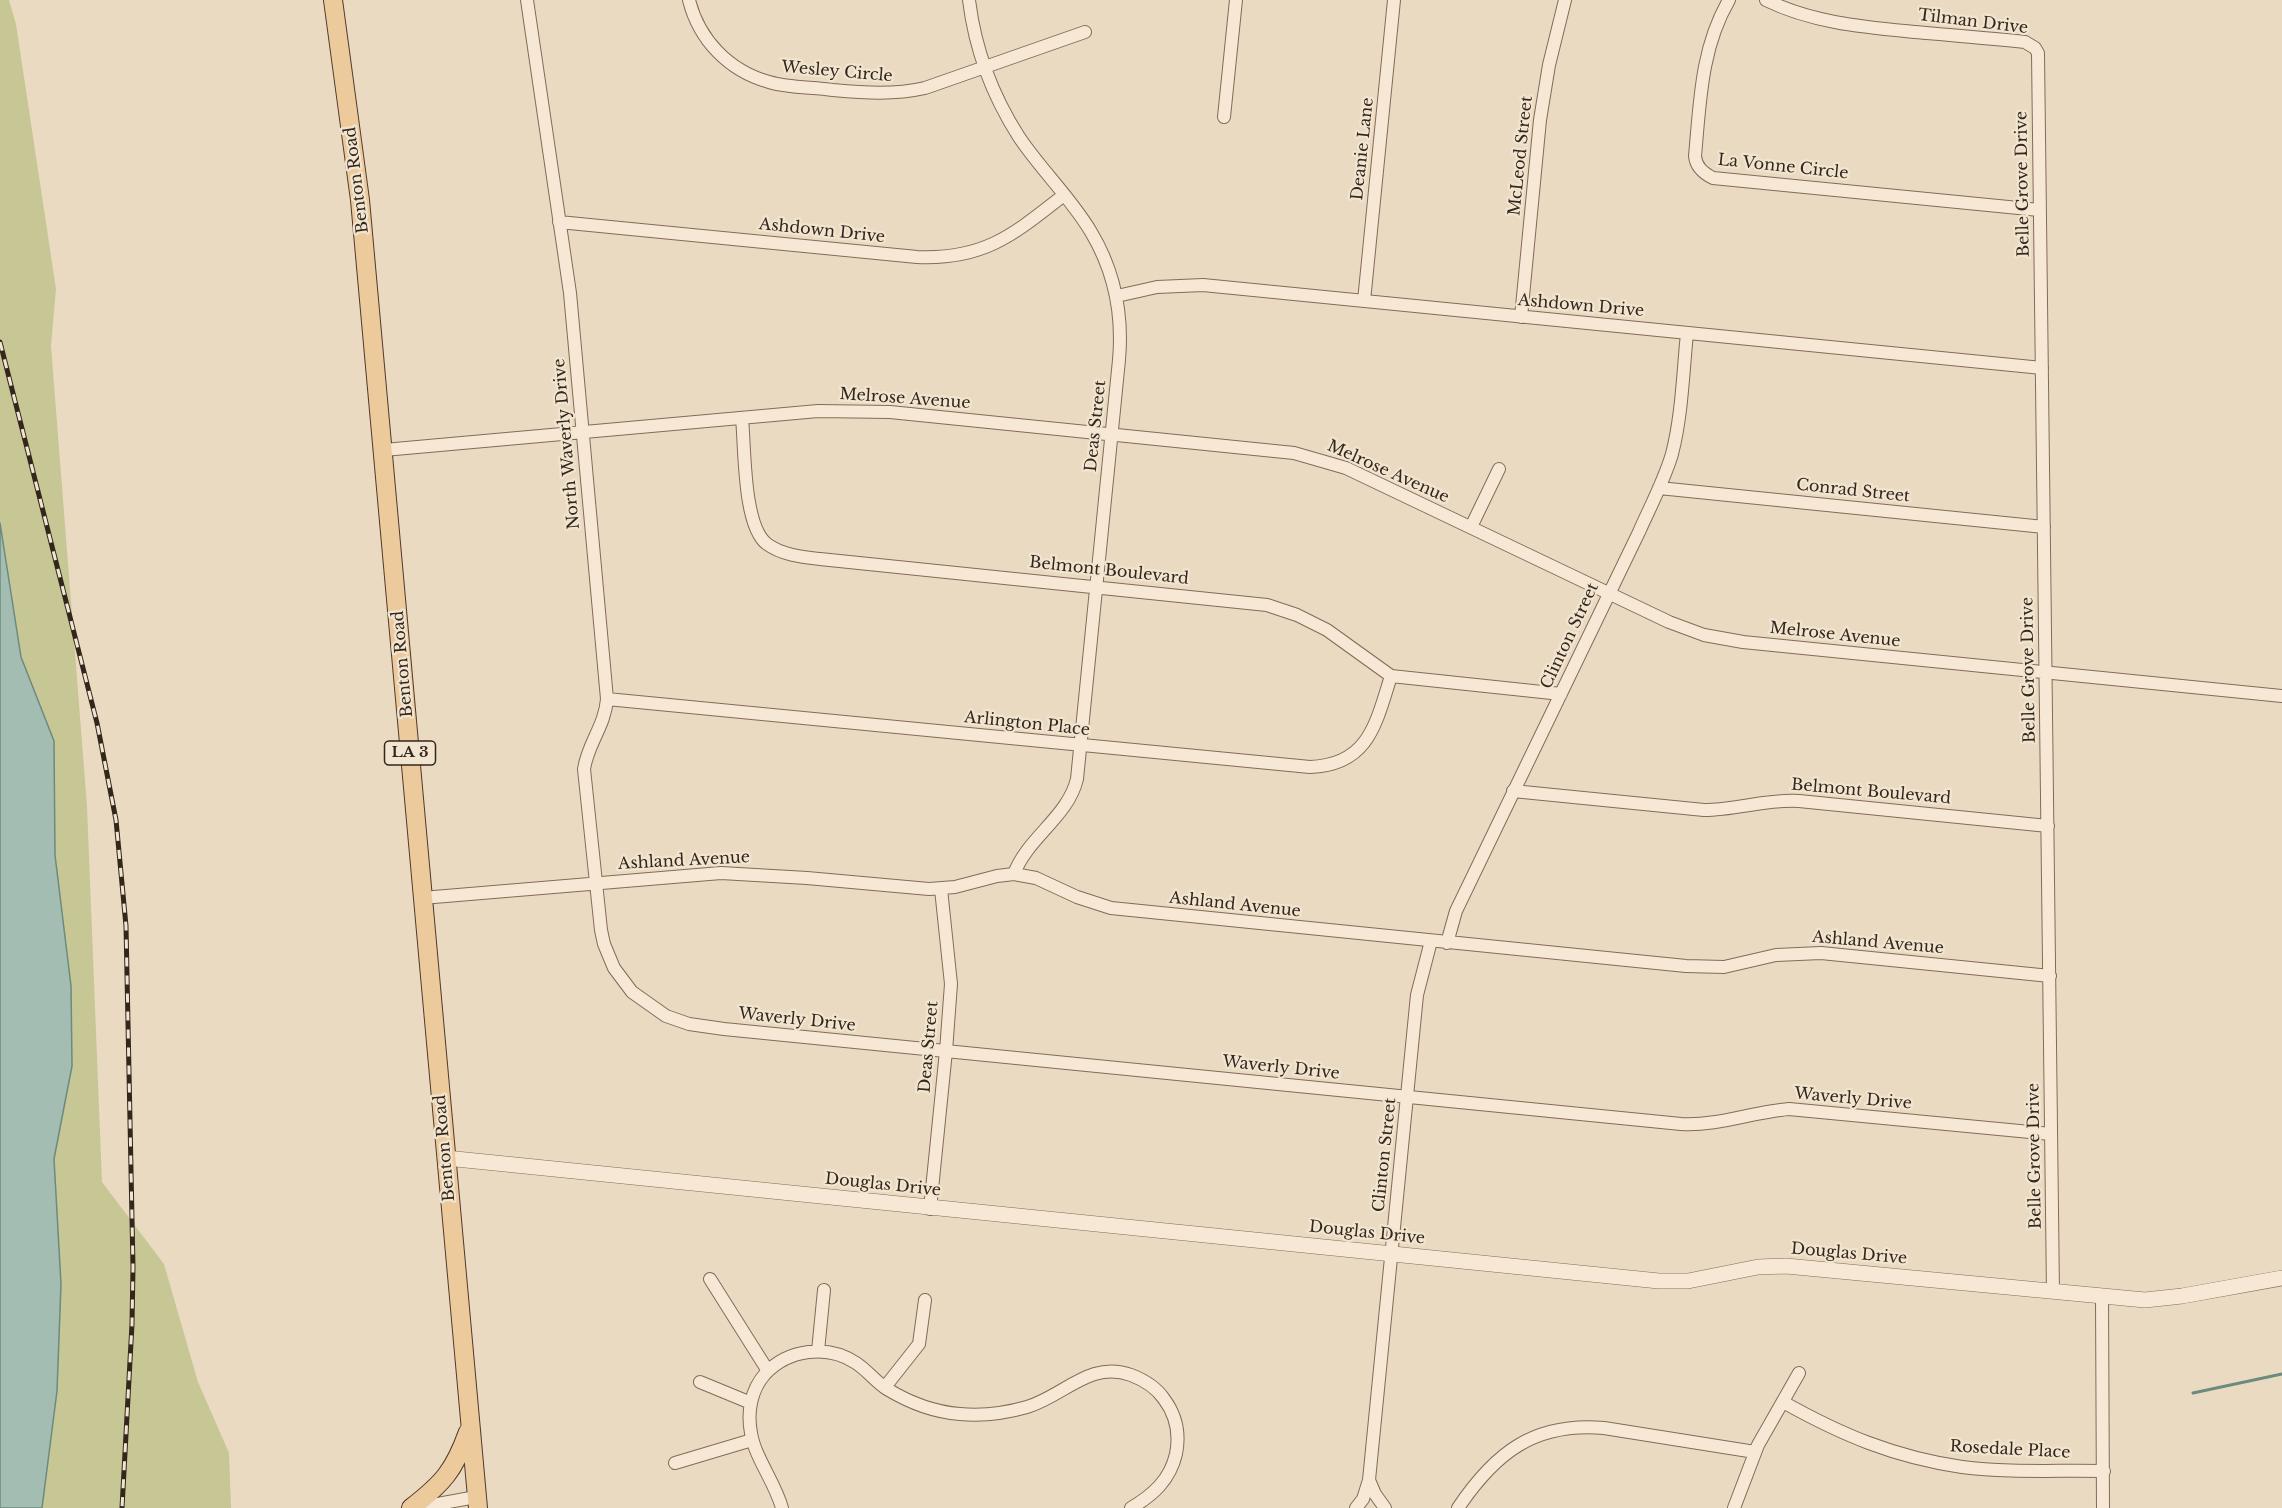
<!DOCTYPE html>
<html>
<head>
<meta charset="utf-8">
<style>
  body { margin:0 }
  canvas { display:block; background:#eadac1 }
</style>
</head>
<body>
<canvas width="2282" height="1508"></canvas>
<script>
const context = document.querySelector('canvas').getContext('2d');
context.lineJoin = 'round';
function paint(path, color) { context.fillStyle = color; context.fill(path, 'evenodd'); }
function strokePath(path, color, width, dash) { context.strokeStyle = color; context.lineWidth = width; context.lineCap = dash ? 'butt' : 'round'; context.setLineDash(dash || []); context.stroke(path); }
function drawText(font, color, halo, rows, align = 'center') {
  context.font = font + ' "Libre Baskerville",serif'; context.lineWidth = 4.5; context.setLineDash([]); context.textBaseline = 'middle'; context.strokeStyle = halo; context.fillStyle = color; for (const [text, x, y, turn = 0] of rows) {
    context.save(); context.translate(x, y); context.rotate((+turn || 0) * Math.PI / 180); context.textAlign = isNaN(turn) ? turn : align; if (halo) context.strokeText(text, 0, 0); context.fillText(text, 0, 0); context.restore();
  }
}
paint(new Path2D(`
  M0,0H9L16,24L56,289L51,346L87,806L102,1182L164,1264L198,1382L229,1453L231,1508H42L57,1391L61,1284L54,1159L72,1066L55,855L54,741L21,657L0,523Z`), '#c7c796');
const water = new Path2D(`
  M0,523L21,657L54,741L55,855L71,986L72,1066L54,1159L61,1284L57,1391L42,1508H0Z`);
paint(water, '#a4bdb3');
strokePath(water, '#6c8a7f', 1.5);
strokePath(new Path2D(`
  M2193,1393L2282,1374`), '#6c8a7f', 3);
const minor = new Path2D(`
  M527,0L570,293L607,699C605,726 588,743 584,769L601,930L604,944L614,968L632,992L666,1016L689,1024L724,1029L1681,1124C1719,1126 1752,1112 1789,1109L2051,1134
  M689,0C699,40 729,71 769,82C789,88 812,87 833,90C865,93 894,95 925,88L1085,32
  M969,0C975,49 992,95 1019,137C1041,170 1071,198 1091,232C1115,272 1123,315 1119,360L1077,779C1068,817 1027,838 1014,874
  M1729,0C1701,48 1700,102 1695,156C1696,167 1703,173 1713,178L2039,210
  M1766,0C1813,23 1864,27 1915,32C1951,35 1988,38 2025,42L2035,48L2038,53L2053,1292
  M1224,117L1236,0
  M559,222L917,257C985,260 1014,234 1064,195
  M1117,296L1157,287L1203,285L2042,368
  M1364,301L1394,0
  M1521,317L1540,120L1549,65L1565,0
  M742,418C745,448 743,526 767,544C782,555 802,557 820,559L1267,605L1297,615L1327,630L1391,676L1561,694
  M384,450L818,411L890,412L1294,453L1346,468L1669,622L1704,635L1743,642L2282,696
  M1659,488L2044,527
  M1471,527L1499,469
  M607,699L1310,767C1369,765 1376,723 1391,676
  M1513,791L1704,810C1736,810 1767,799 1799,801L2048,826
  M422,898L721,873L807,878L929,889L955,887L997,876L1014,874L1036,878L1077,897L1111,908L1686,966L1724,967L1776,955L1821,953L2050,976
  M1447,943L1456,911L1639,532C1650,507 1664,481 1672,454C1682,415 1683,373 1687,333
  M930,1209L946,1051L951,984L941,889
  M710,1279L768,1371
  M2102,1297L2103,1508
  M818,1351L824,1290
  M700,1382L751,1403
  M885,1387L919,1344L925,1300
  M1783,1402C1842,1435 1894,1457 1962,1467C2008,1473 2057,1470 2104,1471
  M675,1463L752,1440
  M416,1508L476,1497
  M782,1508C775,1482 755,1458 751,1433C747,1412 751,1390 765,1374C788,1349 828,1344 856,1363C868,1371 876,1382 887,1389C910,1403 933,1412 960,1414C982,1416 1006,1413 1027,1407C1064,1396 1090,1360 1131,1375C1144,1380 1156,1387 1164,1399C1176,1415 1180,1434 1176,1454C1170,1480 1153,1495 1131,1508
  M1356,1508L1363,1499L1369,1480
  M1385,1508L1375,1494L1369,1480L1417,995L1431,941
  M1458,1508C1495,1453 1534,1422 1604,1428L1755,1452
  M1734,1508L1758,1445L1799,1373`);
const tertiary = new Path2D(`
  M446,1158L1659,1281H1688L1758,1267L1786,1266L2145,1300L2182,1296L2282,1278`);
const primary = new Path2D(`
  M333,0L360,200L478,1508
  M411,1508C443,1483 454,1471 468,1432`);
strokePath(minor, '#836b5a', 14);
strokePath(tertiary, '#836b5a', 16);
strokePath(primary, '#513a2e', 20);
strokePath(minor, '#f6e8d4', 12);
strokePath(tertiary, '#f6e8d4', 15);
strokePath(primary, '#ecca9b', 18);
const rail = new Path2D(`
  M0,342L97,723L116,820L126,926L133,1267L132,1324L122,1508`);
strokePath(rail, '#33261d', 5);
strokePath(rail, '#f2e5d0', 3, [9]);
for (const [x, y, w] of [
  [410,753,51]
]) { const box = new Path2D(); box.roundRect(x - w / 2, y - 12, w, 24, 4.5); context.fillStyle = '#f2e5d0'; context.fill(box); strokePath(box, '#33261d', 1.5); }
drawText('bold 15px', '#33261d', null, [
  ["LA 3",410,753]
]);
drawText('16px', '#33261d', '#f2e5d0', [
  ["Tilman Drive",1973,22,7],
  ["Wesley Circle",837,72,5],
  ["Deanie Lane",1363,149,-84],
  ["McLeod Street",1521,156,-84],
  ["La Vonne Circle",1783,167,6],
  ["Benton Road",357,180,-97],
  ["Belle Grove Drive",2023,184,-91],
  ["Ashdown Drive",822,231,6],
  ["Ashdown Drive",1581,306,5],
  ["Melrose Avenue",905,399,4],
  ["Deas Street",1096,426,-84],
  ["North Waverly Drive",567,444,-95],
  ["Melrose Avenue",1388,472,24],
  ["Conrad Street",1853,491,6],
  ["Belmont Boulevard",1109,571,6],
  ["Melrose Avenue",1835,635,6],
  ["Clinton Street",1570,636,-65],
  ["Benton Road",403,664,-95],
  ["Belle Grove Drive",2029,670,-91],
  ["Arlington Place",1027,724,6],
  ["Belmont Boulevard",1871,792,5],
  ["Ashland Avenue",684,861,-3],
  ["Ashland Avenue",1235,905,6],
  ["Ashland Avenue",1878,943,5],
  ["Waverly Drive",797,1020,6],
  ["Deas Street",929,1047,-85],
  ["Waverly Drive",1281,1068,6],
  ["Waverly Drive",1853,1099,5],
  ["Benton Road",445,1148,-95],
  ["Clinton Street",1385,1155,-84],
  ["Belle Grove Drive",2035,1156,-91],
  ["Douglas Drive",883,1185,6],
  ["Douglas Drive",1367,1233,6],
  ["Douglas Drive",1849,1254,5],
  ["Rosedale Place",2010,1450,3]
]);
</script>
</body>
</html>
